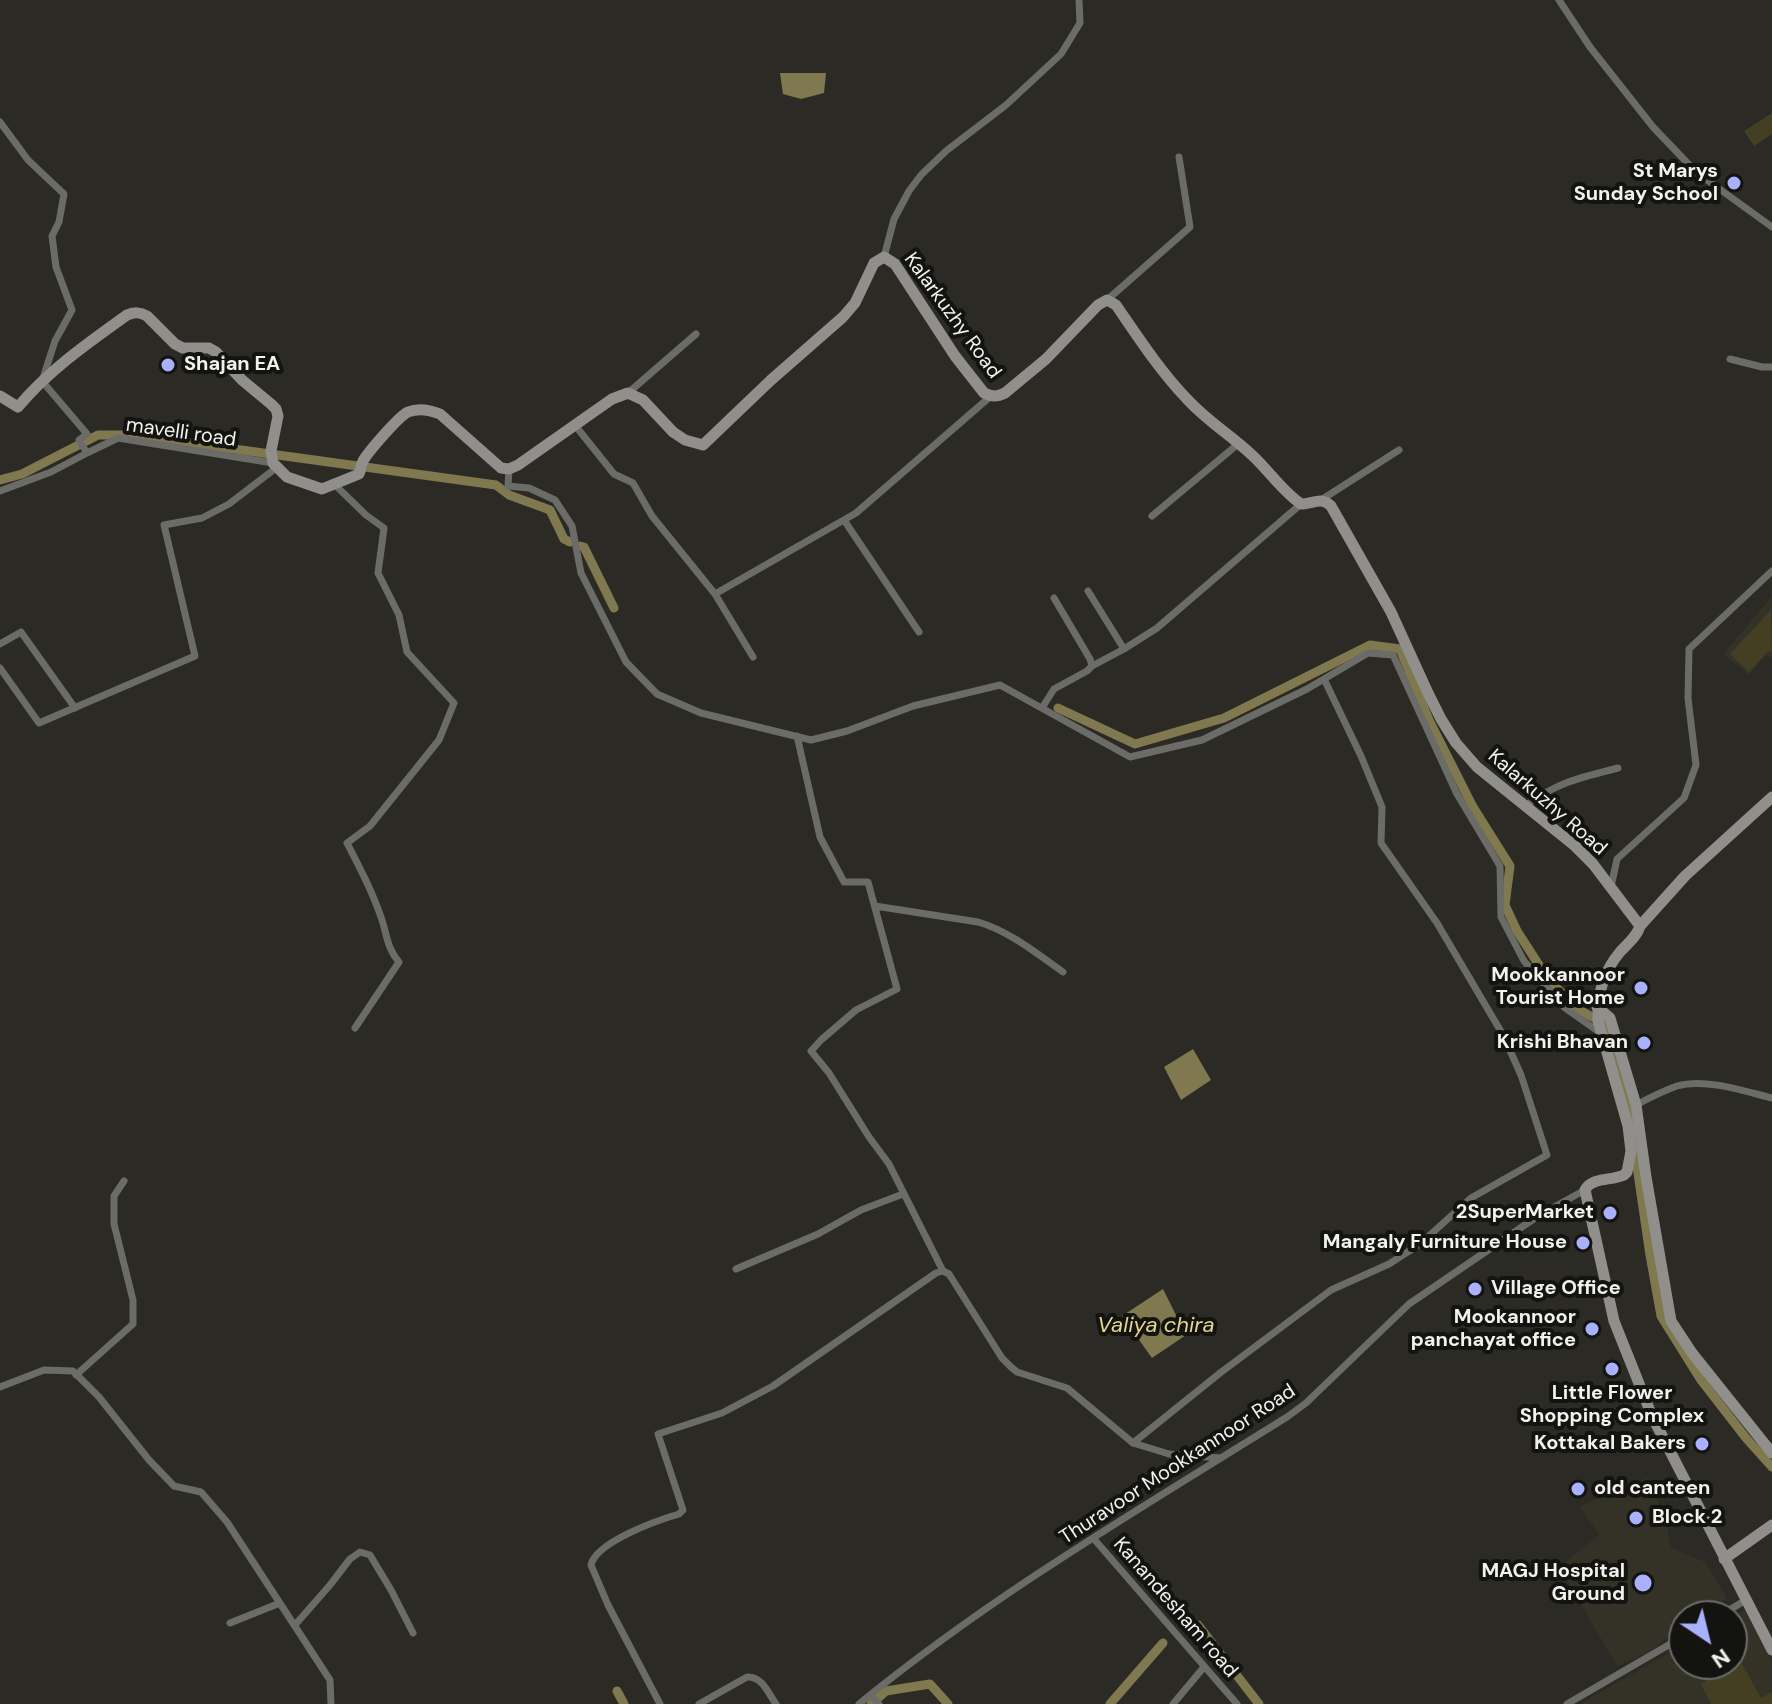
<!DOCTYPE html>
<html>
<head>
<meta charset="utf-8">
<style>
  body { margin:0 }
  #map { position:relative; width:1772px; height:1704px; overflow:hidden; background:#2b2a25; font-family:"DM Sans",sans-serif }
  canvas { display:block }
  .north { position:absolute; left:1668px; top:1600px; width:80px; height:80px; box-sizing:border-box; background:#131310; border:2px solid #6c6c68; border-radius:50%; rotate:145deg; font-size:22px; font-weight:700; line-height:32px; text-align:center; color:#f1f1ed }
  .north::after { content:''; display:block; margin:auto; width:28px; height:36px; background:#a9b0fc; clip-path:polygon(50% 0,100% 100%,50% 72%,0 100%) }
</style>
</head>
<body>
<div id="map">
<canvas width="1772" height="1704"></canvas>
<div class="north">N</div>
</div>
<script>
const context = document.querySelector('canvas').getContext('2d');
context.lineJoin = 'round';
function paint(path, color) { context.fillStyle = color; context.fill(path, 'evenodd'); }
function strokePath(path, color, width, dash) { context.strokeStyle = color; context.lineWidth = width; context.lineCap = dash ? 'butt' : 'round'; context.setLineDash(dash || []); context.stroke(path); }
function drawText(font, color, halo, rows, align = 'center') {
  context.font = font + ' "DM Sans",sans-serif'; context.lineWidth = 8; context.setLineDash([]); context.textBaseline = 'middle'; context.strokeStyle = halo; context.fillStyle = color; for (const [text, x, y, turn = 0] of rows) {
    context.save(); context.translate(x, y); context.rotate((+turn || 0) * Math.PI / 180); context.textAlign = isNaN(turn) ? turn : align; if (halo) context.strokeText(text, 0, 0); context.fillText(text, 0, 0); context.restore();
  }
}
paint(new Path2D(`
  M1772,596V660L1766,655L1749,675L1723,654Z
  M1647,1478L1667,1522L1671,1548L1705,1562L1727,1598L1700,1616H1684V1627L1648,1652L1617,1666L1559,1567L1599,1535L1580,1506Z
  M1745,1610L1772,1661V1704H1580L1684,1644V1664H1732V1617Z`), '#343226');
paint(new Path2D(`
  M1772,113V134L1754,146L1744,131Z
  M1771,610L1772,653L1768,651L1749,672L1730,654Z
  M1741,1662L1761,1698L1772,1692V1704H1711L1701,1684Z`), '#443f23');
paint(new Path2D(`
  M780,73H826L824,93L801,99L783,94Z
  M1193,1049L1211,1080L1181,1100L1164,1067Z
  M1163,1289L1186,1335L1152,1358L1122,1316Z`), '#807950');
strokePath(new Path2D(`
  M0,480L22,474L98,435H132L496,485L509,495L550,510L564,539L570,542
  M580,546L584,547L614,608
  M1058,708L1135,744L1224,718L1370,645L1400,649L1429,720L1473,807L1510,866L1505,905L1517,931L1548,979L1577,1009L1598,1020
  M1598,1020L1606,1024L1628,1101L1631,1123
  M1634,1146L1650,1255L1661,1316L1701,1380L1746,1438L1772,1467
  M1198,1625L1259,1704
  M617,1691L624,1704
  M871,1704L886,1691L930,1684L948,1704
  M1110,1704L1163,1643`), '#807950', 9);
strokePath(new Path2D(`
  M1559,0L1590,47L1653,127L1696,172L1772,227
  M0,122L28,160L64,194L59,222L52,236L56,267L72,310L55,341L42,381L87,434L79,440L87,453L51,472L0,491
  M884,257L894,219L909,191L921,175L946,151L1006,105L1061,54L1080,23L1079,0
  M1107,300L1190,227L1179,157
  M1730,359L1762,367H1772
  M628,393L696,334
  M574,424L614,474L633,483L652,516L715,594L753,657
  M87,453L118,438L273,463
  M509,469L508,486L529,488L555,500L572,526L581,573L626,662L657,694L701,713L811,740L847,731L913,706L1000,685L1130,757L1202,740L1307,689L1368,653L1393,655L1457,794L1500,866L1501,917L1524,961L1565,1008L1599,1032
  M333,483L366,515L384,528L378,573L399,615L407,652L454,703L439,740L370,826L347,843C360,868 373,893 382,920C387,936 388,950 399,962L355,1028
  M1321,500L1399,450
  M1152,516L1238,444
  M844,520L919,632
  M1088,591L1124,649
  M715,594L856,513L991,396
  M0,644L21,632L75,708
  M1092,666L1124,649L1157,628L1301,504
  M0,668L39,723L195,656L164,525L202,518L229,504L276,468
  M1042,708L1054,689L1087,671L1092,666L1090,659L1054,598
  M797,736L820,837L844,882H868L897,989L856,1010L821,1040L811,1051L829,1073L869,1137L889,1164L943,1271
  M1525,806C1558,782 1579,778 1618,768
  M1611,887L1617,859L1684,798L1696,765L1688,698L1689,649L1772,571
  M875,906L978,922C1009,931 1036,953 1063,972
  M1636,1105C1649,1098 1663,1091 1677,1086C1706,1078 1744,1091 1772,1098
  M736,1269L818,1234L861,1210L903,1194
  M76,1375L133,1324V1300L114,1224V1196L124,1181
  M0,1387L44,1370L73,1371L99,1397L149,1460L174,1486L201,1492L227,1522L330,1680L331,1704
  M1133,1443L1220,1373L1331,1290L1389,1264L1420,1244L1471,1198L1547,1155L1521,1075L1503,1035L1437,923L1381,843L1382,807L1361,756L1324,679
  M1094,1539L1237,1704
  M1719,1616L1746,1600
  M230,1623L280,1603
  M295,1625L330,1585L350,1559L360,1552L370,1555L391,1590L413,1633
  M870,1695L879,1704
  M660,1704L608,1605L591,1565C596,1542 658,1520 679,1514L683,1510L658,1434L722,1413L773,1386L936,1273L943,1271L949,1274L1002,1358L1011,1367L1017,1372L1067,1388L1133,1443L1169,1454L1221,1458
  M699,1704L747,1677C762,1676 768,1693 776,1704
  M859,1704C992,1595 1141,1508 1287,1417L1306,1403L1409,1304L1538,1216L1585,1190
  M1173,1704L1204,1667
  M1567,1704L1684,1636`), '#6b6b68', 7);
strokePath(new Path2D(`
  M0,396L18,407C49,370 88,343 127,315C135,312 140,312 147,316L175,344L183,348H209L216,352L242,380L271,404L276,409L278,416L271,451L273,463L287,477L322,489L359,474C361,469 361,465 363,461C368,452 399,416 408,412C418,408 430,410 440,414L501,468L509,469L518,465L612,399L628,393L643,400L673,432L685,440L703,445L771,380L843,317L855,303L874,263L884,257L895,264L955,356L984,393C992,397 997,397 1005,393L1046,359L1098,305L1107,300L1116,305C1138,337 1160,371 1187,399C1207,421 1232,436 1253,456C1270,472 1282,491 1301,504C1313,504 1321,496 1331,506L1391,612L1428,693L1441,719L1456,743L1477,767L1575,846L1593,864L1640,926
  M1772,797L1685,876L1640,926C1637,937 1627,944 1620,952C1603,972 1597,996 1598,1021L1628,1126L1631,1151L1627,1172L1624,1175C1611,1181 1592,1177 1585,1190L1614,1321L1652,1416L1772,1650
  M1597,1007L1610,1018L1636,1105L1646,1177L1671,1321L1692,1353L1772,1453
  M1724,1559L1772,1525`), '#908f8b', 11);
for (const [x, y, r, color] of [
  [1734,183,8,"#a9b0fc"],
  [168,365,8,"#a9b0fc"],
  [1641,988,8,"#a9b0fc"],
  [1644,1043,8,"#a9b0fc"],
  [1610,1213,8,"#a9b0fc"],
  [1583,1243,8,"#a9b0fc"],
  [1475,1289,8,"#a9b0fc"],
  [1592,1329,8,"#a9b0fc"],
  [1612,1369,8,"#a9b0fc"],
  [1702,1444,8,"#a9b0fc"],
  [1578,1489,8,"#a9b0fc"],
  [1636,1518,8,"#a9b0fc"],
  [1643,1583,10,"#a9b0fc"]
]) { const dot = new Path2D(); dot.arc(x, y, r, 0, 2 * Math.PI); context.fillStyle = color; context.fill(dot); strokePath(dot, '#131310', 3); }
drawText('bold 20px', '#f1f1ed', '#131310', [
  ["St Marys",1718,172],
  ["Sunday School",1718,195],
  ["Shajan EA",184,365,"left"],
  ["Mookkannoor",1625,976],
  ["Tourist Home",1625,999],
  ["Krishi Bhavan",1628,1043],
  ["2SuperMarket",1594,1213],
  ["Mangaly Furniture House",1567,1243],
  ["Village Office",1491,1289,"left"],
  ["Mookannoor",1576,1318],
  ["panchayat office",1576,1341],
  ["Little Flower",1612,1394,"center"],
  ["Shopping Complex",1612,1417,"center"],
  ["Kottakal Bakers",1686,1444],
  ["old canteen",1594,1489,"left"],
  ["Block 2",1652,1518,"left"],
  ["MAGJ Hospital",1625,1572],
  ["Ground",1625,1595]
], 'right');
drawText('20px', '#f1f1ed', '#131310', [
  ["Kalarkuzhy Road",952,316,54],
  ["mavelli road",181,433,8],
  ["Kalarkuzhy Road",1547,803,41],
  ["Thuravoor Mookkannoor Road",1178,1465,-33],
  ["Kanandesham road",1175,1608,49]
]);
drawText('italic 22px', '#e3d792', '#131310', [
  ["Valiya chira",1156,1326]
]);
</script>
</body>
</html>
